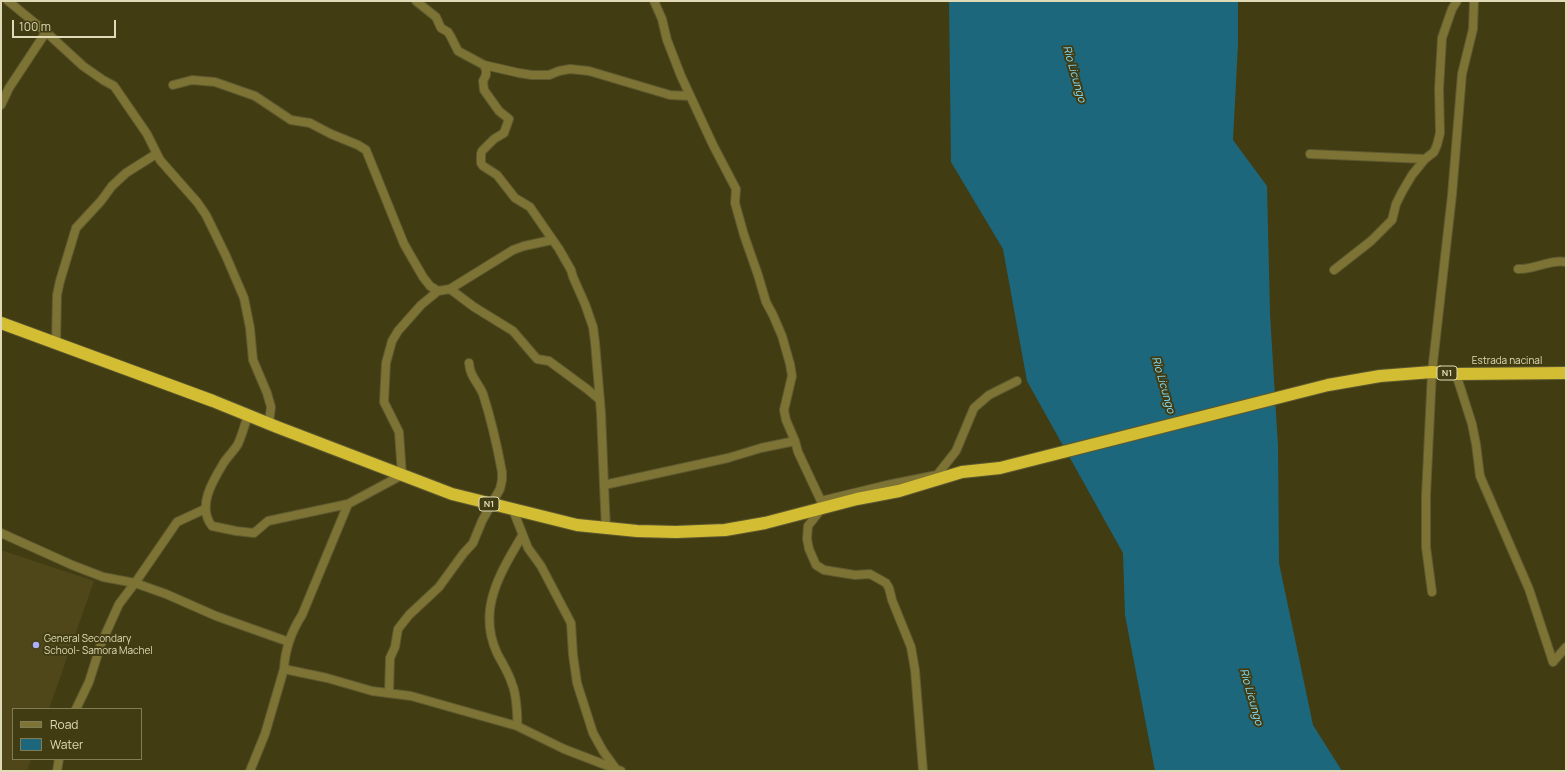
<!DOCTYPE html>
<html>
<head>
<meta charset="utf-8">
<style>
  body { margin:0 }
  #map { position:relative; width:1567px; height:772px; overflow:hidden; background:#423c13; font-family:Manrope,sans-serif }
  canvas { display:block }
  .frame { position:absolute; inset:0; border:2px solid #e0dbb6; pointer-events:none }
  .legend { position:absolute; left:12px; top:708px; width:130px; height:52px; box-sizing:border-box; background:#423c13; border:1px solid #817c54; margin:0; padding:5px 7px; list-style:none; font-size:12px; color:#e0dbb6 }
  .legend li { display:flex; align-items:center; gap:8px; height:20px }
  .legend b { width:20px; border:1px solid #817c54 }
  .scale { position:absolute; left:12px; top:20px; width:104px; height:18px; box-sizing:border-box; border:2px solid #e0dbb6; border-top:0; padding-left:5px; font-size:12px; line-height:14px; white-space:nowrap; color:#e0dbb6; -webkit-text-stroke:3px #423c13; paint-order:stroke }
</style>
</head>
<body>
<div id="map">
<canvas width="1567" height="772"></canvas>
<div class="frame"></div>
<ul class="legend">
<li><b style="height:5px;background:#7d7334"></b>Road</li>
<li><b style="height:11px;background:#1d677c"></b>Water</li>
</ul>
<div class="scale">100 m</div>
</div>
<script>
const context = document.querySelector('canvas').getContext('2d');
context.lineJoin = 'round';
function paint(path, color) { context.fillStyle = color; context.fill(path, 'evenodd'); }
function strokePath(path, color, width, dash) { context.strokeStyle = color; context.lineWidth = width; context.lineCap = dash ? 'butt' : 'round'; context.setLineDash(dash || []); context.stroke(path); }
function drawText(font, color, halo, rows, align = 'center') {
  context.font = font + ' Manrope,sans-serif'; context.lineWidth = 4; context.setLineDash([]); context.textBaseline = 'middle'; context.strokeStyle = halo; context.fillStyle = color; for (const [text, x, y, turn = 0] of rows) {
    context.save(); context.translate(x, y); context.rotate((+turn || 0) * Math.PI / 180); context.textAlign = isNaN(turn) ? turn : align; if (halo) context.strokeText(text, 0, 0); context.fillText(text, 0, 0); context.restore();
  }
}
paint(new Path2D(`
  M1,550L94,581L49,709H13V759H31L27,771H1Z`), '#4f471a');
paint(new Path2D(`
  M949,1H1238V44L1233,140L1267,186L1270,314L1278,446L1279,563L1313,725L1342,771H1155L1125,615L1123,553L1027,381L1003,249L951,162Z`), '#1d677c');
const minor = new Path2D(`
  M8,1L46,32
  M416,1L436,17L441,28L448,32L451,37L458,51L484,65L486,70V75L483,81L484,90L499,111L509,119L504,133L494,139L482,151L481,154V163L483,166L497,175L515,198L530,207L559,249L571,270L573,277L585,304L593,327L595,342L601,413L604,485L728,458L761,448L795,441
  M654,1L662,19L667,40L681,76L713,145L736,189L735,203L744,235L758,275L766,302L773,315L782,336L790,364L792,376L784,410L786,420L795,441L798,452L821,501L822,508L808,526L807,539L809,549L816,565L824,570L855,575L870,574L886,583L889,588L892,600L911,647L915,670L923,771
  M484,65L519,73L532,75H549L559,71L570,69L589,71L670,95L690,96
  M173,85L192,80L215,82L255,96L291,120L310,123L331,134L358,145L366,150L404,244L423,277L430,286L438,291L450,289L513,250L524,246L552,240
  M1,105L9,88L46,32L83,66L103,80L114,86L147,134L160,160L197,202L206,215L226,256L244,298L250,328L253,360L267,393L271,407L269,423
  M1310,154L1425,159
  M1518,269C1534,270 1550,259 1566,262
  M1334,270L1371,241L1392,220L1396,204L1402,192L1412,175L1425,159L1434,152L1437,145L1440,133L1439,89L1442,38L1452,9L1457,1
  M450,289L474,307L513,331L537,359L549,361L587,389L600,400
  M438,291L421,305L398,331L392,341L386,363L384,402L399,432L402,475L348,504L302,615C291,632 285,649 284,669L327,678L372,691L411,696L517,726L564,749L621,771
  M56,344L57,295L60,281L76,228L101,201L112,186L126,173L156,154
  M1456,374L1472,424L1476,444L1480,476L1529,589L1553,662
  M248,415C245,424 242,435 238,444C234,451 227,457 223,464C212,482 197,507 212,526L236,531L254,533L268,521L348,504
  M604,485L606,529
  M821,501L887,485L937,475L956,451L974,408L989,395L1017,381
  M513,510L528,548L541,566L571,623L573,655L577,683L593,733L603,751L616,769
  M1,533L72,565L103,577L135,583L166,594L216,616L289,642
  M1432,592L1426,547V496L1432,372L1452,195L1462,74L1473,29L1474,1
  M1553,662L1566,647
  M389,693L390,658L395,647L398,629L409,615L439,587L463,554L473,543L482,521L500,489L502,480V472C497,445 491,419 483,394C478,382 470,377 469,363
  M76,709L89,682L101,644L119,604L135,583L177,522L205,509
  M517,726C518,717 516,692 512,684C509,673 502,663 497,653C477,610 500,573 522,536
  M57,771L59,759
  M250,771L265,734L284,669`);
const highway = new Path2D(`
  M1,323L213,401L277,427L452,494L577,525L637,531L676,532L725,530L765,523L857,499L899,491L962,472L1000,468L1328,385L1380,376L1432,372L1456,374L1566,373`);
strokePath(minor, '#5e5930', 10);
strokePath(highway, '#5e5930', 14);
strokePath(minor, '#7d7334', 8);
strokePath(highway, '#d2bd33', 12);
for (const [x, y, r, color] of [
  [36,645,4,"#aab0fb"]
]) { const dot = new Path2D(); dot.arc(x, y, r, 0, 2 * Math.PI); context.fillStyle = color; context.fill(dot); strokePath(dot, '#423c13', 1.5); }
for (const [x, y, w] of [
  [1447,373,20],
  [489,504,20]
]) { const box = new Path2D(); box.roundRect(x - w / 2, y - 7, w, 14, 3); context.fillStyle = '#423c13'; context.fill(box); strokePath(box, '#e0dbb6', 1); }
drawText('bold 9px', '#e0dbb6', null, [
  ["N1",1447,373],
  ["N1",489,504]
]);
drawText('10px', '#e0dbb6', '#423c13', [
  ["Estrada nacinal",1507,361]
]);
drawText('10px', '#e0dbb6', '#423c13', [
  ["General Secondary",44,639],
  ["School- Samora Machel",44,651]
], 'left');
drawText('italic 11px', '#82dcf8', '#423c13', [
  ["Rio Licungo",1074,74,74],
  ["Rio Licungo",1163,385,74],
  ["Rio Licungo",1251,697,74]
]);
</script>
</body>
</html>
